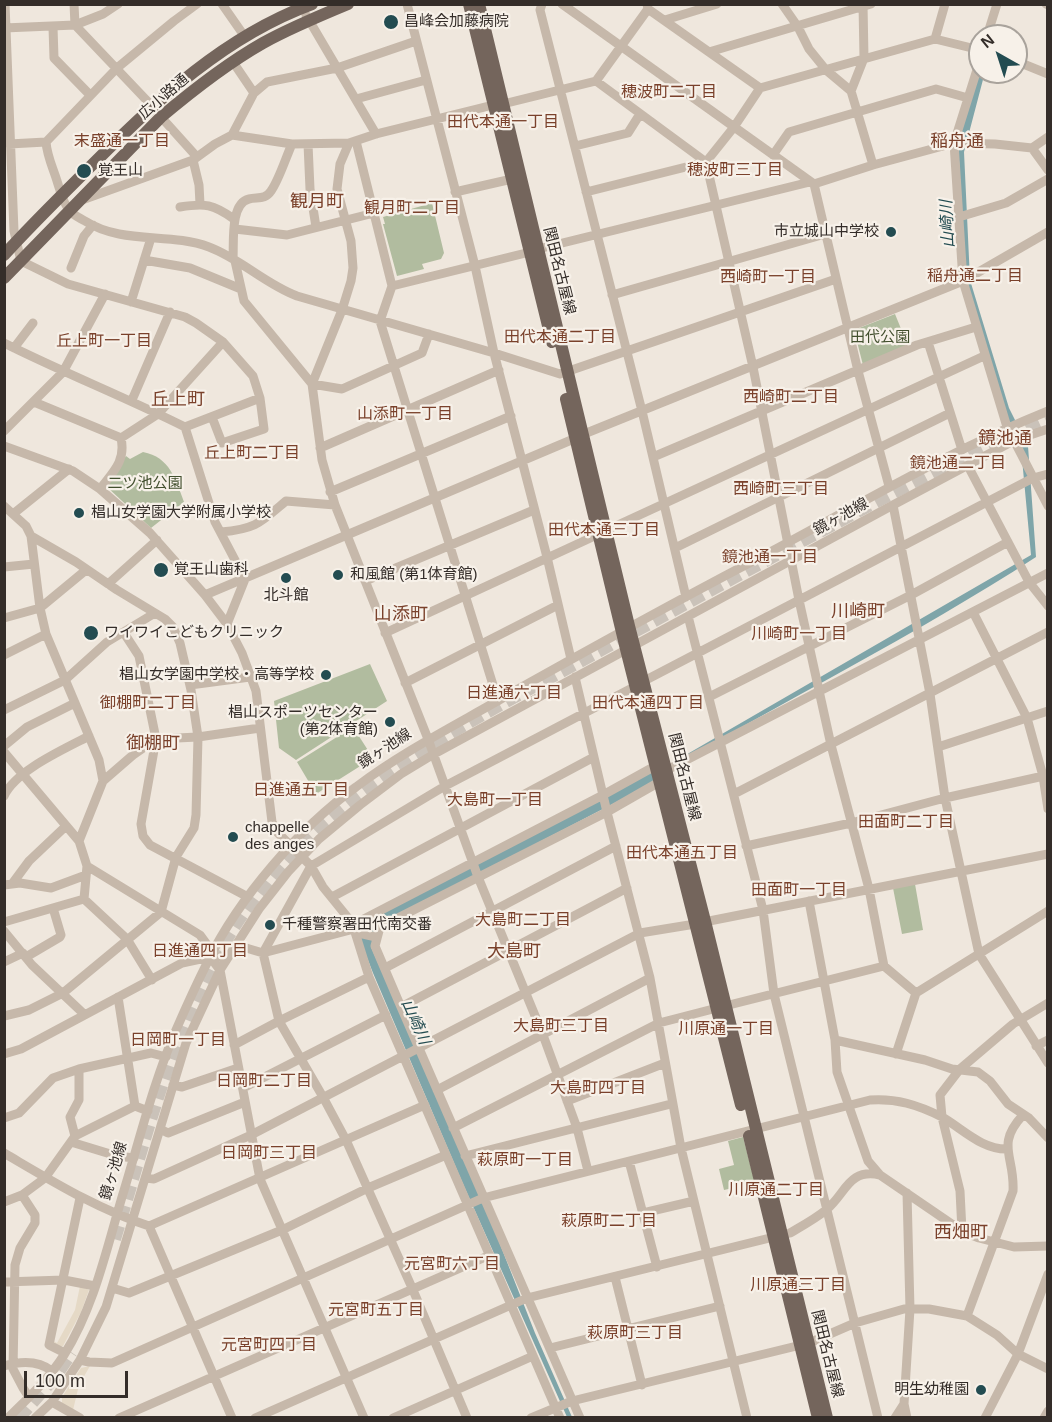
<!DOCTYPE html>
<html>
<head>
<meta charset="utf-8">
<style>
  body { margin:0 }
  #map { position:relative; width:1052px; height:1422px; overflow:hidden; background:#efe7dd; font-family:Helvetica,sans-serif }
  canvas { display:block }
  .frame { position:absolute; inset:0; border:6px solid #342d29; pointer-events:none }
  .north { position:absolute; left:968px; top:24px; width:60px; height:60px; box-sizing:border-box; background:#f7f1e9; border:2px solid #a9a39c; border-radius:50%; rotate:321deg; font-size:16px; font-weight:700; line-height:24px; text-align:center; color:#342d29 }
  .north::after { content:''; display:block; margin:auto; width:21px; height:27px; background:#234c51; clip-path:polygon(50% 0,100% 100%,50% 72%,0 100%) }
  .scale { position:absolute; left:24px; top:1371px; width:104px; height:27px; box-sizing:border-box; border:3px solid #342d29; border-top:0; padding-left:8px; font-size:18px; line-height:21px; white-space:nowrap; color:#342d29; -webkit-text-stroke:4px #f7f1e9; paint-order:stroke }
</style>
</head>
<body>
<div id="map">
<canvas width="1052" height="1422"></canvas>
<div class="frame"></div>
<div class="north">N</div>
<div class="scale">100 m</div>
</div>
<script>
const context = document.querySelector('canvas').getContext('2d');
context.lineJoin = 'round';
function paint(path, color) { context.fillStyle = color; context.fill(path, 'evenodd'); }
function strokePath(path, color, width, dash) { context.strokeStyle = color; context.lineWidth = width; context.lineCap = dash ? 'butt' : 'round'; context.setLineDash(dash || []); context.stroke(path); }
function drawText(font, color, halo, rows, align = 'center') {
  context.font = font + ' Helvetica,"Noto Sans JP",sans-serif'; context.lineWidth = 4.5; context.setLineDash([]); context.textBaseline = 'middle'; context.strokeStyle = halo; context.fillStyle = color; for (const [text, x, y, turn = 0] of rows) {
    context.save(); context.translate(x, y); context.rotate((+turn || 0) * Math.PI / 180); context.textAlign = isNaN(turn) ? turn : align; if (halo) context.strokeText(text, 0, 0); context.fillText(text, 0, 0); context.restore();
  }
}
paint(new Path2D(`
  M432,203L444,253L441,259L422,264L424,269L397,276L383,224H385L383,217Z
  M895,314L908,346L863,365L854,330Z
  M143,452C170,457 176,480 184,502L151,528L106,486L126,456L130,459Z
  M370,664L387,701L296,760L279,748L274,701Z
  M353,727L373,758L316,794L297,762Z
  M915,884L923,930L902,934L893,888Z
  M743,1137L755,1183L724,1190L719,1169L734,1165L728,1141Z`), '#b1bc9f');
paint(new Path2D(`
  M80,1286L89,1290L81,1312L63,1346L56,1347L53,1341L57,1343L75,1310Z
  M90,1366L79,1385L73,1410L62,1403V1397L81,1368Z`), '#e5d9c6');
paint(new Path2D(`
  M980,72H985L964,152L970,280L1009,408L1028,446L1036,557C914,636 784,701 659,774L651,784L378,926L371,947L483,1201L535,1333L572,1417H567L463,1184L373,973L359,937L366,921L648,773L658,771L1031,555L1021,448L1003,409L966,283L959,160V137Z`), '#7fa5a9');
strokePath(new Path2D(`
  M114,1239C147,1133 173,1021 234,926C323,789 460,727 598,651C714,587 830,525 947,464L991,442L1048,417
  M18,1418L55,1376L71,1352`), '#cac2b9', 14, [14, 7]);
strokePath(new Path2D(`
  M5,4L14,231L21,261L68,284L185,317L196,323L223,342L253,376L260,398L264,429L222,443L212,417
  M74,4L75,25L152,106
  M222,4L245,37
  M407,4L475,266L494,353L547,557L571,659
  M542,4L540,10L642,411L686,597
  M562,4L814,184L858,371L889,486
  M647,4L648,9L760,88L935,39L980,50
  M782,4L798,27L809,49L826,70L851,91L864,58L863,4
  M1046,4L1048,5
  M306,15L376,134
  M665,20L717,4
  M53,27L54,58L90,95
  M4,28L75,25L103,14L118,4
  M987,36L997,4
  M935,39L945,4
  M709,52L871,4
  M980,60L954,143L963,281L1007,427L1048,506
  M1016,61L1048,74
  M233,62L254,93
  M596,81L706,162L753,367L799,600L831,745L869,889L884,966
  M851,91L873,165
  M356,99L426,80
  M503,104L596,81L648,9
  M161,117L197,157
  M232,135L292,144L349,143L376,134L493,105
  M356,141L392,286L380,321L498,701
  M46,142C47,156 53,168 57,181C60,190 63,204 70,211C73,215 80,218 85,221C123,245 169,232 209,247C241,259 265,284 297,296L494,353L560,374L836,279
  M349,143L340,164L337,189L351,241L353,268L351,281L342,310L312,384L322,460L335,505L428,739L478,877L543,1035L577,1128L588,1171
  M9,144L46,142L117,68L174,21L197,4
  M308,144L310,189L316,227
  M575,146L628,133L640,114
  M1032,148L1048,170
  M773,155L789,132L936,89L968,98
  M193,160L199,185L200,204
  M814,184L873,165L954,143L995,144L1032,148L1048,137
  M455,192L512,179
  M586,192L706,162L734,127L760,88
  M82,200L193,160L215,144L232,135L254,93L267,82L337,68L416,41
  M180,207C205,203 213,204 234,219
  M959,217L1006,203L1048,179
  M235,229L287,235L374,213
  M538,249L810,182
  M233,258C234,243 230,203 249,199C258,197 265,200 271,191C279,180 286,157 292,144
  M144,260L190,268L241,289
  M235,261L244,301L312,384L342,389L422,353L429,334
  M71,268L84,236L93,225
  M392,286L530,252
  M612,295L825,234
  M131,302L151,238
  M928,342L962,450
  M4,343C64,373 125,397 185,427L215,522L245,579L227,624
  M14,348L33,323
  M132,400L170,312
  M34,402L121,438L158,414L223,342
  M185,427L260,398
  M4,431L63,372L105,294
  M584,434L963,281L1048,232
  M4,446L73,471L100,489L150,533L205,595L227,624L242,653L256,691L272,822L277,832L311,866L323,887L349,919L354,929L363,934L376,937
  M320,448L499,370
  M653,457L917,345L976,327
  M968,466L1029,582L1048,606
  M100,489C113,472 126,461 121,438
  M330,492L511,416
  M893,505L930,694L945,798L979,954L1048,1063
  M4,506L26,526L31,536L40,608L46,634L99,760L103,781L79,841
  M13,514L69,469
  M607,530L984,356
  M221,532C256,529 260,523 286,501L335,505
  M675,548L950,413
  M4,567L34,564
  M365,581L534,510
  M108,584L157,540
  M205,595L576,438
  M973,612L1027,718L1043,776L1048,809
  M688,616L763,910L774,994L878,1418
  M4,618L40,608L86,570
  M124,633L139,656L156,739L141,824L143,836L150,845L248,897
  M385,633L599,534
  M4,655L46,634
  M575,677L607,812L650,978L681,1148L747,1418
  M644,681L1033,478L1048,474
  M405,683L558,605
  M190,685L250,677
  M709,697L911,595L1008,542
  M4,710L65,680L107,642L155,613
  M4,746L27,727L75,703
  M938,747L1048,711
  M4,752L79,841L87,866L200,935L208,946L210,957L220,970L260,1179L364,1418
  M667,770L1048,573
  M103,781L133,755L156,739L198,737L260,728
  M734,794L1048,632
  M4,796C16,770 65,749 89,736
  M746,846L851,823L945,798L1048,775
  M87,866L84,899L127,939L152,980
  M12,884L29,861L66,826
  M4,885L20,883L51,888L86,875
  M332,897L594,757
  M809,901L835,1040L837,1072L868,1161L880,1175L962,1231L979,1238L1014,1247L1048,1246
  M4,922L84,899
  M4,931L32,965L85,1015
  M236,945L263,953L354,929
  M26,957L60,937L61,935L53,908
  M4,962L23,953
  M385,968L616,846
  M118,997L135,1106
  M725,1006L884,966L916,993
  M401,1007L627,888
  M4,1016L29,1010L63,993L161,912L176,857L194,828L196,815L198,737L191,690L180,643L173,627L165,619L117,590L76,562L31,536
  M835,1040L925,1060L952,1069L978,1072L990,1081L1008,1104L1029,1118L1048,1138
  M234,1045L279,1021L369,977
  M1036,1046L1048,1040
  M4,1054L21,1049L182,963L210,957H228
  M896,1054L916,993L1048,911
  M173,1085L182,1087L238,1068
  M243,1088L386,1015
  M437,1090L650,978
  M567,1101L665,1063
  M4,1118L19,1113L53,1078L79,1069L151,1053L166,1057
  M453,1128L659,1023L717,1008
  M160,1129L168,1133L245,1102
  M75,1136L70,1117L79,1100V1069
  M71,1142L117,1156L134,1158
  M4,1153C52,1181 97,1209 149,1226L425,1105
  M465,1156L671,1104
  M629,1161L657,1267
  M146,1178L154,1179L251,1135L640,933L689,925L1048,854
  M22,1195L35,1215V1223L20,1248L15,1265L13,1369L23,1388L29,1397
  M4,1202L22,1195L45,1178L75,1136L135,1106L148,1111
  M643,1213L694,1201
  M149,1226L232,1418
  M962,1231L960,1191L942,1117L940,1095L960,1069L1013,1024L1048,1003
  M615,1277L642,1385
  M4,1282L64,1280L95,1286
  M112,1288L129,1293L282,1230L368,1188L446,1155
  M967,1316L1013,1191C1015,1156 995,1145 1023,1115
  M550,1348L720,1306
  M65,1353L49,1345L80,1198
  M80,1360L89,1362L112,1363L483,1198L870,1100C896,1098 918,1105 942,1117C963,1129 982,1150 1008,1149
  M4,1366C21,1361 39,1361 52,1371
  M52,1402L80,1418
  M8,1418C28,1398 49,1379 64,1355C94,1307 106,1251 122,1197C139,1142 153,1083 176,1030C186,1007 197,983 208,961C239,898 299,828 356,787C405,750 460,723 513,692C593,647 673,603 755,560C852,509 946,452 1048,411
  M35,1418L52,1402L80,1360L106,1307L186,1043L220,970L259,909L288,872L319,839L360,805L401,774L434,754L893,505L1015,440L1048,429
  M119,1418L490,1255
  M255,1418L527,1298L790,1233C802,1226 815,1219 826,1210C846,1194 848,1168 880,1175
  M393,1418L533,1356
  M467,1418L413,1290L346,1140L323,1097L279,1021L263,953L311,866L445,786L636,686
  M531,1418L572,1401L809,1343L855,1323L904,1309H929L967,1316L997,1335L1018,1354L1048,1369
  M560,1418L369,977L354,929L362,920L603,795L657,765
  M580,1418L401,1007L375,946L380,927L607,812L661,781
  M895,1418L904,1404
  M907,1418L904,1404L910,1309L907,1193
  M985,1418L1018,1354L1048,1274
  M1044,1418L1048,1411`), '#c6b8aa', 9);
strokePath(new Path2D(`
  M469,4L552,342
  M479,4L629,626L705,921L827,1418
  M4,255C33,223 64,193 94,163C158,99 225,36 312,4
  M4,278L161,117C193,90 226,64 263,43C290,28 319,16 348,4
  M566,399L626,649L741,1105
  M749,1136L818,1418`), '#74655c', 12);
for (const [x, y, r, color] of [
  [391,22,8,"#234c51"],
  [84,171,8,"#234c51"],
  [891,232,6,"#234c51"],
  [79,513,6,"#234c51"],
  [161,570,8,"#234c51"],
  [338,575,6,"#234c51"],
  [286,578,6,"#234c51"],
  [91,633,8,"#234c51"],
  [326,675,6,"#234c51"],
  [390,722,6,"#234c51"],
  [233,837,6,"#234c51"],
  [270,925,6,"#234c51"],
  [981,1390,6,"#234c51"]
]) { const dot = new Path2D(); dot.arc(x, y, r, 0, 2 * Math.PI); context.fillStyle = color; context.fill(dot); strokePath(dot, '#f7f1e9', 2); }
drawText('15px', '#342d29', '#f7f1e9', [
  ["昌峰会加藤病院",404,22],
  ["覚王山",98,171],
  ["市立城山中学校",879,232,"right"],
  ["椙山女学園大学附属小学校",91,513],
  ["覚王山歯科",174,570],
  ["和風館 (第1体育館)",350,575],
  ["北斗館",286,596,"center"],
  ["ワイワイこどもクリニック",104,633],
  ["椙山女学園中学校・高等学校",314,675,"right"],
  ["椙山スポーツセンター",378,713,"right"],
  ["(第2体育館)",378,730,"right"],
  ["chappelle",245,828],
  ["des anges",245,845],
  ["千種警察署田代南交番",282,925],
  ["明生幼稚園",969,1390,"right"]
], 'left');
drawText('15px', '#342d29', '#f7f1e9', [
  ["広小路通",164,97,-41],
  ["関田名古屋線",559,271,76],
  ["鏡ヶ池線",841,517,-29],
  ["鏡ヶ池線",385,749,-33],
  ["関田名古屋線",684,777,76],
  ["鏡ヶ池線",114,1171,-73],
  ["関田名古屋線",827,1354,76]
]);
drawText('15px', '#43502f', '#f7f1e9', [
  ["田代公園",880,338],
  ["二ツ池公園",145,484]
]);
drawText('16px', '#7a412b', '#f7f1e9', [
  ["穂波町二丁目",669,93],
  ["田代本通一丁目",503,123],
  ["末盛通一丁目",122,142],
  ["穂波町三丁目",735,171],
  ["観月町二丁目",412,209],
  ["稲舟通二丁目",975,277],
  ["西崎町一丁目",768,278],
  ["田代本通二丁目",560,338],
  ["丘上町一丁目",104,342],
  ["西崎町二丁目",791,398],
  ["山添町一丁目",405,415],
  ["丘上町二丁目",252,454],
  ["鏡池通二丁目",958,464],
  ["西崎町三丁目",781,490],
  ["田代本通三丁目",604,531],
  ["鏡池通一丁目",770,558],
  ["川崎町一丁目",799,635],
  ["日進通六丁目",514,694],
  ["御棚町二丁目",148,704],
  ["田代本通四丁目",648,704],
  ["日進通五丁目",301,791],
  ["大島町一丁目",495,801],
  ["田面町二丁目",906,823],
  ["田代本通五丁目",682,854],
  ["田面町一丁目",799,891],
  ["大島町二丁目",523,921],
  ["日進通四丁目",200,952],
  ["大島町三丁目",561,1027],
  ["川原通一丁目",726,1030],
  ["日岡町一丁目",178,1041],
  ["日岡町二丁目",264,1082],
  ["大島町四丁目",598,1089],
  ["日岡町三丁目",269,1154],
  ["萩原町一丁目",525,1161],
  ["川原通二丁目",776,1191],
  ["萩原町二丁目",609,1222],
  ["元宮町六丁目",452,1265],
  ["川原通三丁目",798,1286],
  ["元宮町五丁目",376,1311],
  ["萩原町三丁目",635,1334],
  ["元宮町四丁目",269,1346]
]);
drawText('italic 16px', '#234c51', '#f7f1e9', [
  ["山崎川",948,224,-93],
  ["山崎川",415,1022,66]
]);
drawText('18px', '#7a412b', '#f7f1e9', [
  ["稲舟通",957,142],
  ["観月町",317,202],
  ["丘上町",178,400],
  ["鏡池通",1005,439],
  ["川崎町",858,612],
  ["山添町",401,615],
  ["御棚町",153,744],
  ["大島町",514,952],
  ["西畑町",961,1233]
]);
</script>
</body>
</html>
